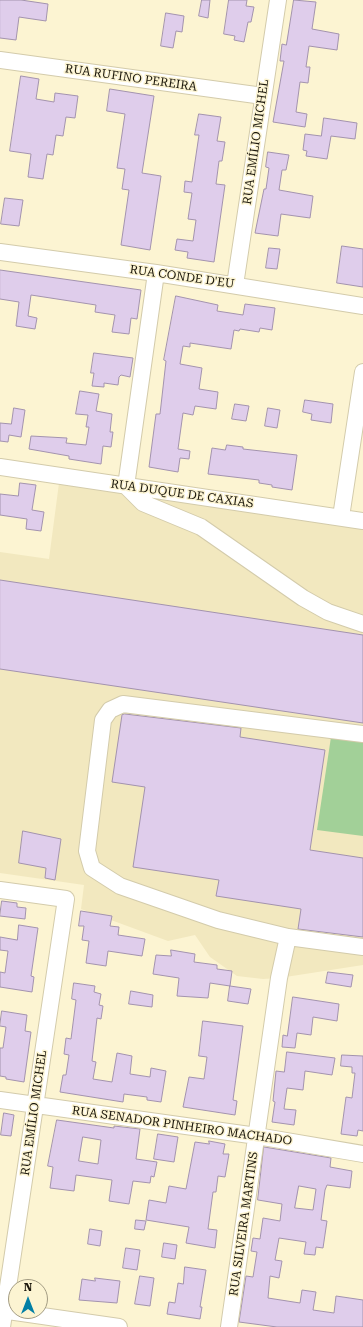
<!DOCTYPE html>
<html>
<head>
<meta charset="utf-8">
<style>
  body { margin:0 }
  #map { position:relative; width:363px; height:1327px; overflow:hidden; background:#fcf4d2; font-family:"Roboto Serif",serif }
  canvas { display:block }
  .north { position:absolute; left:8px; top:1279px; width:40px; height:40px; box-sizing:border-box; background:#fcf4d2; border:1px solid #a29b82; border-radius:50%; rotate:0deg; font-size:11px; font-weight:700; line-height:16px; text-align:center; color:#1a160b }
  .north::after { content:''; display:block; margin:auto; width:14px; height:18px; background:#027fa5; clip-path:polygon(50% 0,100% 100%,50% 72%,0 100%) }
</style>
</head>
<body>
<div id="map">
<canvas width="363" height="1327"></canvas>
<div class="north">N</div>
</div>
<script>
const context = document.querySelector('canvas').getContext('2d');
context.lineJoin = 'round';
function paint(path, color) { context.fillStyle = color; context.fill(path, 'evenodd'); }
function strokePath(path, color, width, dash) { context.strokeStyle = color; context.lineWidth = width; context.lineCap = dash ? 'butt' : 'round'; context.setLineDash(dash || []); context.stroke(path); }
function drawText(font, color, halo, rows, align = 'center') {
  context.font = font + ' "Roboto Serif",serif'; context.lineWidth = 3; context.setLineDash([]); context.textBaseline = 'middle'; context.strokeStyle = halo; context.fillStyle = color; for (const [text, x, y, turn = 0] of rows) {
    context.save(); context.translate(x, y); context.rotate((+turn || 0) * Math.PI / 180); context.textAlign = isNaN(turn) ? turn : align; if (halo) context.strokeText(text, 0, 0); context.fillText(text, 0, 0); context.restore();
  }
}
paint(new Path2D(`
  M59,483L363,529V965L279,978L263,979L237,976L210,957L195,935L168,941L81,909L84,885L0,873V552L49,559Z`), '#f2e8bf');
paint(new Path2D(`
  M331,737L363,742V836L317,830Z`), '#a2d098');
const building = new Path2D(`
  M0,0H21L48,4L46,21L19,17L16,40L0,38Z
  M202,0H210L208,18L199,16Z
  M229,0H247L246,6L254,7L251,22H248L244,42L234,40L235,36L224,34Z
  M294,0L316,2L312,29L339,34L337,50L309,46L306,67H310L308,83L300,82L296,112L307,114L305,127L273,122L284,61H280L282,44L286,45Z
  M166,13L184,16L182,32L176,31L173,48L161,46Z
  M21,76L39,79L36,99L54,102L55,93L78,96L75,118L66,117L63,136L56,135L53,155L47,154L43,179L28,177L31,154L10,151Z
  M110,89L154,96L142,173L161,176L150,250L121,245L129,190L122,189L125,169L117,168L125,114L107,111Z
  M199,114L221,117L217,141L225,142L222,161H219L216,184L225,185L214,262L187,258L188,252L175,250L177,239L193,241L196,220L188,219L192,193L184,192L185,181L192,182L199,135H195Z
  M324,118L357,123L355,139L331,136L327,159L306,156L307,151L303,150L305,134L321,136Z
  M268,152L289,155L286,170H282L279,190L313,196L310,218L281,214L278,236L255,233L264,189H266L269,168L266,167Z
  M5,198L23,200L19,226L1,224Z
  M342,246L363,249V287L337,283Z
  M269,248L280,249L277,269L266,268Z
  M0,270L141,290L137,319L131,318L129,334L112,332L115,315L95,312L96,305L31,295L28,316L37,318L35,329L16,326L19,302L0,299Z
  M176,296L218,305L217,311L243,315L245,304L275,308L272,330L260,328L259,332L240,329L239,331L234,330L231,349L190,343V347L183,346L180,364L202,368L199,389L218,392L216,409L195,406L193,415L183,413L178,449L190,451L189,459L180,458L178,472L149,467L156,414H160L166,361L164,360Z
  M94,353L133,358L130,377L121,375L119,377L118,385L104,383V387L92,386L94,373H91Z
  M80,391L99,394L96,411L112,414L110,432H113L111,447L103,446L101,464L69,459V456L29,449L31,436L67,438L66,443L86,445L89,427H86L88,415L76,414Z
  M305,400L333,404L331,423L311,420L312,414L303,412Z
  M235,404L249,406L246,421L232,419Z
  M14,408L25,410L21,437L9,435L8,442L0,441V423L11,424Z
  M268,408L280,410L277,428L265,426Z
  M227,445L243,447V449L297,455L292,490L272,487V485L259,483V480L208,474L212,448L225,450Z
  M20,483L36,485L32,510L44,512L41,531L26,529L27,519L0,515V494L18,496Z
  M0,580L363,635V723L0,669Z
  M125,714L241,728L240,737L325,750L310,850L363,858V937L298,929L301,909L216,896L219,880L133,867L145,787L112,782L122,715Z
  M23,831L61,839L55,880L45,878L46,868L19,863Z
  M2,901L17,903V907L26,908L25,919L0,916Z
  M81,911L112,916L110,926L119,927L118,935L145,939L142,956L108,951L106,966L86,963L89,941L82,940L84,926H79Z
  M19,925L38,928L31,976L34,977L32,992L0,987V972L5,973L8,951L0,950V937L17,940Z
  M171,950L195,954L194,962L217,965V969L232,971L230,986L210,983L208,998L177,996L179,978L153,974L156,955L171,956Z
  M328,972L353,975L351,987L326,983Z
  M74,983L95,986L94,992L101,994L99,1005L103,1006L101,1019L97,1018L92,1061L96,1062L93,1079L112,1082L117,1053L132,1056L130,1074L150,1077L151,1068L166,1071L161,1102L147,1100V1097L124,1094L123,1102L60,1092L63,1075H66L69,1055L64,1054L66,1038L71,1039L76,1000L72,999Z
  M230,986L251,989L248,1004L228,1001Z
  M131,991L153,995L152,1007L129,1004Z
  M293,997L339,1004L337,1021L313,1017L311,1035L297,1033L295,1048L282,1047L283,1035L287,1036Z
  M2,1011L27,1015L25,1031L31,1032L24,1082L6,1079V1077L0,1076V1048H3L6,1027L0,1026Z
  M203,1021L243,1026L233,1100L237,1101L235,1115L183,1107L189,1077L204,1079L207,1057L199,1056Z
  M287,1052L335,1058L332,1075L305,1071L303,1090L287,1088L284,1109L296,1110L294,1125L272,1122L275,1102L273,1101L276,1071L284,1072Z
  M342,1055L363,1056V1131L358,1130L357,1136L341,1134L346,1097L352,1098L355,1073H352V1067L341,1066Z
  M4,1113L14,1115L11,1136L1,1135Z
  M57,1120L114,1128V1126L140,1129L136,1159L157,1162L154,1177L151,1176L150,1183L133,1181L129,1204L109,1201L112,1180L76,1175L74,1191L50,1188L53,1167L48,1166ZM83,1137L101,1140L98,1164L79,1161Z
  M158,1134L178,1137L174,1162L154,1159Z
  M209,1141L225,1144L223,1154H229L225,1177L218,1176L216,1192H213L208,1229L217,1230L215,1248L186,1243L189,1227L146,1220L149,1200L166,1203L169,1186L186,1189L195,1142L209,1144Z
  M264,1147L331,1158L330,1167L352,1171L350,1188L327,1185L325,1190L321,1220L327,1221L323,1248L316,1247L315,1255L304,1254L306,1242L279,1238L275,1260L282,1261L279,1278L270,1276L268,1298L300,1303L302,1290L316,1292L313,1310L334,1313L336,1296L363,1300V1327H277L239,1322L246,1276L253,1277L257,1252L251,1251L253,1238L260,1239L263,1218L280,1221L282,1204L258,1200ZM299,1186L316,1189L313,1210L295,1208Z
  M136,1220L146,1221L144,1230L135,1229Z
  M90,1229L102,1231L100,1246L88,1244Z
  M164,1243L177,1245L175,1259L162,1257Z
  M126,1248L140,1250L137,1270L123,1268Z
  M185,1267L206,1270L200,1307H202L200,1319L167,1314L169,1302L175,1303L178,1283L183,1284Z
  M140,1276L154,1278L150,1306L135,1304Z
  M95,1278L120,1281L117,1303L79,1300L82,1279L95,1281Z`);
paint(building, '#dfcdeb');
strokePath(building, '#a393ae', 1);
const minor = new Path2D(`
  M0,60L263,96
  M0,252L156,273L363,306
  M156,273L126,486L143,503L201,527L303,598L328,612L363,624
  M235,285L278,0
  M0,467L363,521
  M341,517L363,372
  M0,890L66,899L2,1327
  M288,937L218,920L120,886L92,868L87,851L103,720L110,710L123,704L363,734
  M0,1100L257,1136L363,1154
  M0,1310L119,1327
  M229,1327L279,978L288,937L363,947`);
strokePath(minor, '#d3cbab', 18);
strokePath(minor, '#fff', 16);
drawText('12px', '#1a160b', '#fcf4d2', [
  ["RUA RUFINO PEREIRA",131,78,8],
  ["RUA EMÍLIO MICHEL",256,142,-82],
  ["RUA CONDE D'EU",182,277,8],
  ["RUA DUQUE DE CAXIAS",182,494,8],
  ["RUA EMÍLIO MICHEL",34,1113,-82],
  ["RUA SENADOR PINHEIRO MACHADO",182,1126,8],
  ["RUA SILVEIRA MARTINS",244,1224,-82]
]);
</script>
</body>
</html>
